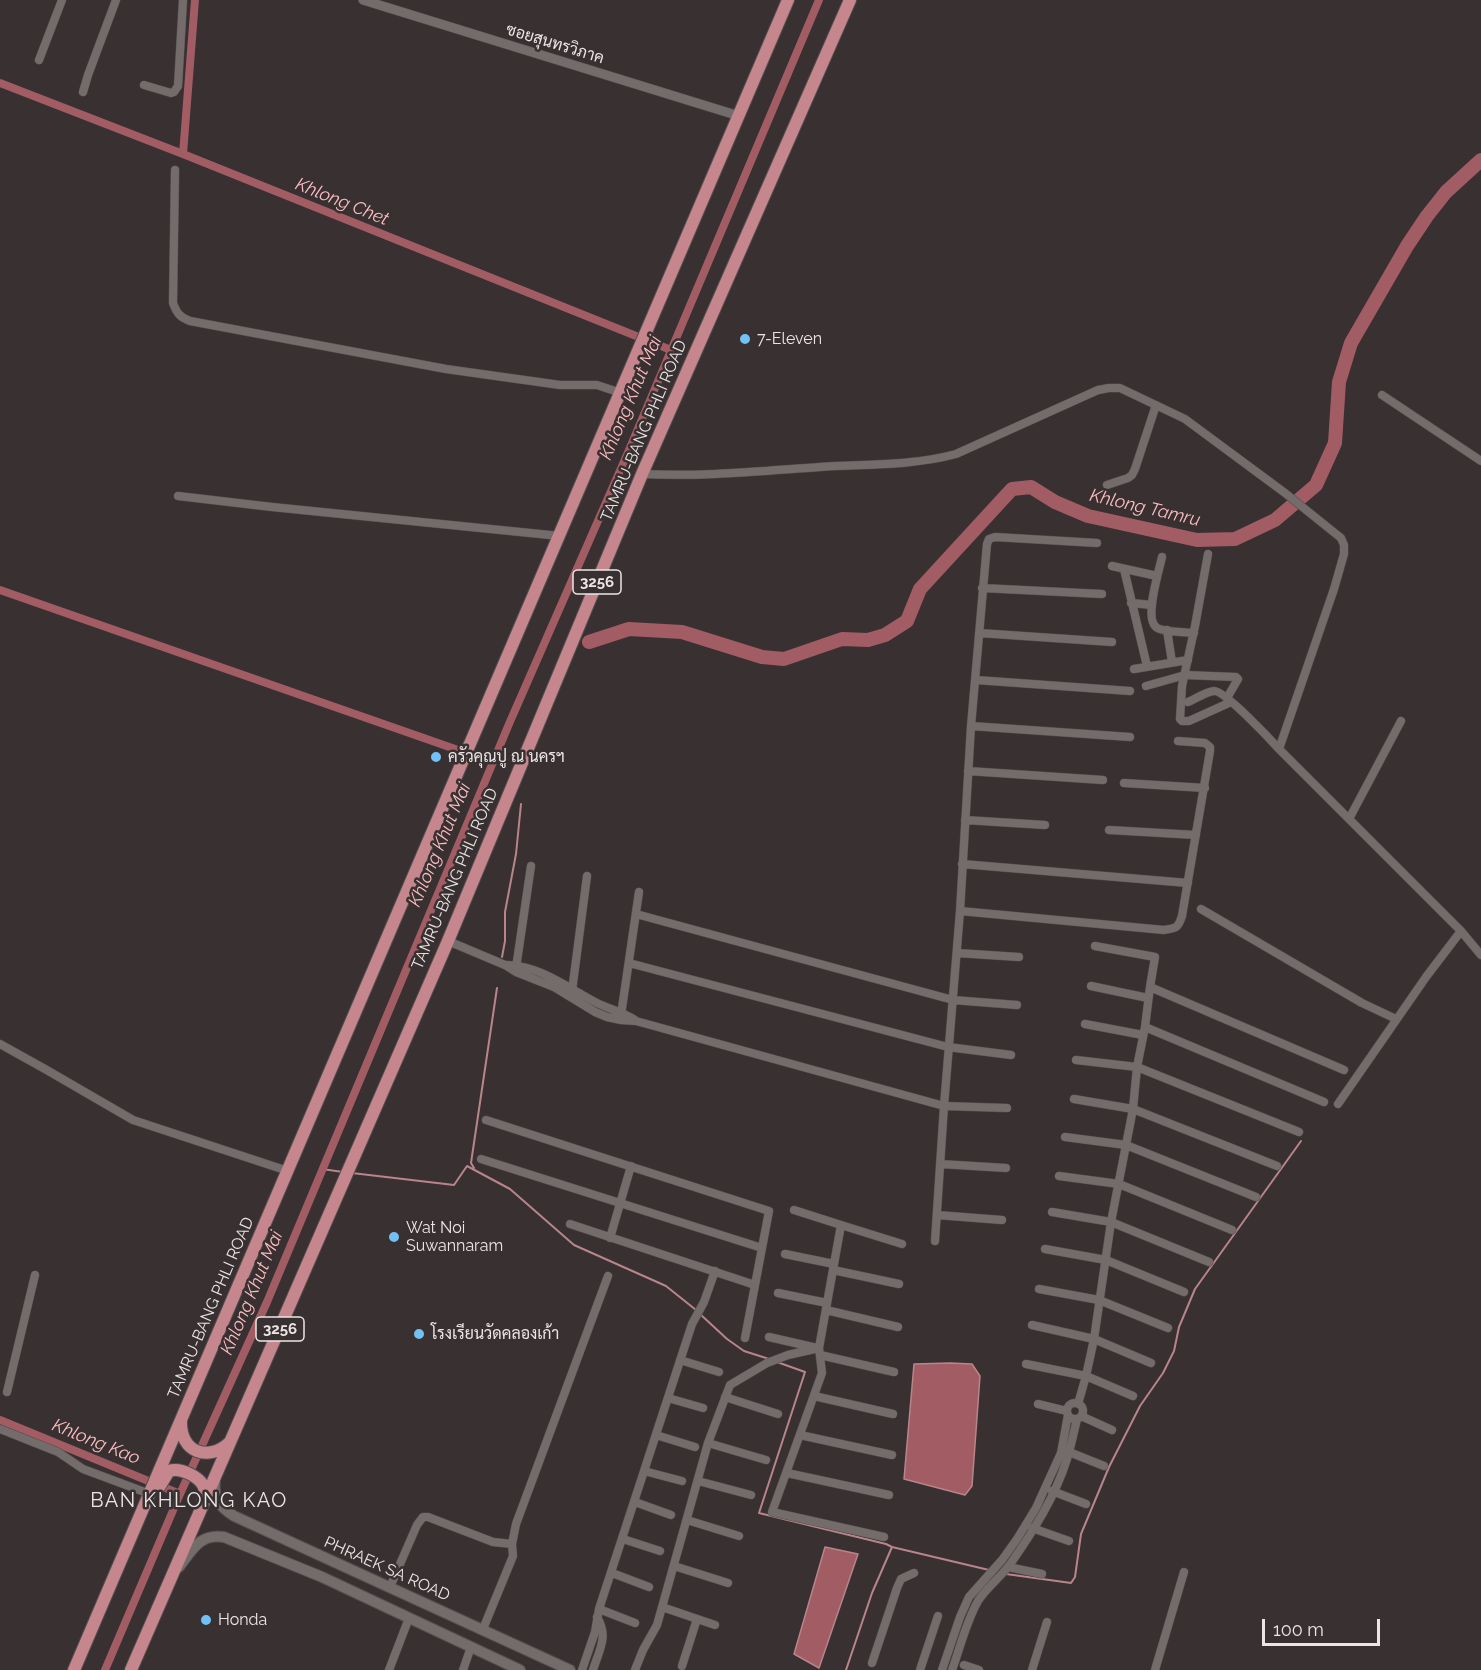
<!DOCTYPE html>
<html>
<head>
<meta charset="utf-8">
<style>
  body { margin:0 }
  #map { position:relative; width:1481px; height:1670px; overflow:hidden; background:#383031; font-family:Raleway,sans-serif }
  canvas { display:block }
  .scale { position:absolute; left:1262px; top:1619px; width:118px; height:27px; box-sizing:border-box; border:3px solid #ebe6e6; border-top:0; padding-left:8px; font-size:18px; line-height:21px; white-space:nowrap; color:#ebe6e6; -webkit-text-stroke:4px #383031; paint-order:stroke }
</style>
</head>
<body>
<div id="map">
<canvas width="1481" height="1670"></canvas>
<div class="scale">100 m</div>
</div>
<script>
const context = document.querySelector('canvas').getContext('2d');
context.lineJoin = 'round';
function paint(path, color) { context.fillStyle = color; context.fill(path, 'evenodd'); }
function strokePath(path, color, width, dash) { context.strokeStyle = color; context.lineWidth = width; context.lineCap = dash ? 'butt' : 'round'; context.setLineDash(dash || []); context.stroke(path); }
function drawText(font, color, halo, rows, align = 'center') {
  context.font = font + ' Raleway,Sarabun,sans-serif'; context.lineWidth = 5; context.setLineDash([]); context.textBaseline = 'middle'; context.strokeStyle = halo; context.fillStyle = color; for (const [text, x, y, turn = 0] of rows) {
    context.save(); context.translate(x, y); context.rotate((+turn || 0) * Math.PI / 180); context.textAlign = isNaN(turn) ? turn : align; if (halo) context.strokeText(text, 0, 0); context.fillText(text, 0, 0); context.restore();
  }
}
const water = new Path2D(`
  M950,1363L972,1364L980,1376L972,1486L965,1495L904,1479L914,1364Z
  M825,1547L858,1554L819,1668L794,1654Z`);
paint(water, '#a25c64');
strokePath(water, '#b8858b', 1.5);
strokePath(new Path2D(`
  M502,957L505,941V912L516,854L521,804
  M474,1168L471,1163L497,988
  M322,1169L343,1172
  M352,1173L454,1185L467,1166L510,1189L574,1245L666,1286L696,1310
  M700,1314L727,1339L744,1351L769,1359
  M777,1362L805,1372L759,1513L886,1544L892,1547L872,1593L846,1670
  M892,1547L989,1570
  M1006,1574L1071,1583L1075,1577L1081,1534L1109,1467L1140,1406L1163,1373L1174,1351L1179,1327L1195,1289L1301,1141`), '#b8858b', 2);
strokePath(new Path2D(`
  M0,83L183,154L671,350
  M183,154L195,0
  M0,590L458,750
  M476,756L493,761
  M0,1420L180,1494
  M105,1670L180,1494L267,1302L509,724L629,450L819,0`), '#a25c64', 8);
strokePath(new Path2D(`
  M589,642L629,629L682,632L762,657L784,659L842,639L868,640L885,635L907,621L920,589L1012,489L1031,487L1055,502L1088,516L1197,540L1235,539L1275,520L1316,485L1335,443L1339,382L1351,343L1407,246L1427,216L1446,192L1481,160`), '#a25c64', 14);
const minor = new Path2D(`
  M39,60L62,0
  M144,85L171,93L174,92L178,86L183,0
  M83,92L88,75L116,0
  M175,170L173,303C177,314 180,317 190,321L446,369L560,385H597L621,393
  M1382,395L1481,461
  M642,474C701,477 761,471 820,467C865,464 912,466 956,454L1098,390L1109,388H1120L1185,419L1285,493L1341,538L1344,545V554L1334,589L1279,749L1461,931L1481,955
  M1107,485L1128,478L1132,475L1135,469L1156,405
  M178,496L272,507L560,536
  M1208,554L1195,626L1182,686L1180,719L1182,721H1189L1231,702
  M1162,557C1159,571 1144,618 1156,627C1161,632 1185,632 1194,633
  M1112,566L1157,576
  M1124,569L1147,666
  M982,588L1102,594
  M1131,603L1152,605
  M1167,630L1172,662
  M979,633L1112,642
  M1134,669L1188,660
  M976,680L1130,691
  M1146,686L1185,675L1236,677L1238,679L1227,698
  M1188,702C1196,699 1205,692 1214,691C1224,690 1270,739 1279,749
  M971,726L1130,737
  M968,771L1103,780
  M1124,783L1205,788
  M1349,819L1401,721
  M965,820L1045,825
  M1109,830L1196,835
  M962,864L1188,883
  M1201,909L1362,1003L1396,1019
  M960,911L1164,930C1177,928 1178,928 1182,916L1210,751V747L1205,743L1178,741
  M636,914L953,1000L1017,1005
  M448,941L505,965L516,972L554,987L595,1012L607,1017L621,1020L636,1021L944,1106L1007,1108
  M1095,946L1155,957L1150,987
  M957,953L1019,957
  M629,963L948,1047L1011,1055
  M507,965C541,966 568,988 597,1003C609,1009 623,1012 635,1020
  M516,968L531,866
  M1091,986L1148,998
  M572,991L587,876
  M621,1015L639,892
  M1085,1024L1143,1035
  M1145,1027L1324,1102
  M0,1044L45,1069L133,1120L288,1171
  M1076,1060L1137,1067L1299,1132
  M1074,1099L1133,1109L1277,1166
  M1338,1104L1426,977L1461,931
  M486,1120L769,1211L745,1338
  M1065,1137L1126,1145L1256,1197
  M481,1159L762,1248
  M940,1164L1006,1168
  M1059,1176L1119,1184L1232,1230
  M794,1210L841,1225
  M1052,1212L1111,1222L1209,1262
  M937,1215L1002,1220
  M570,1224L755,1285
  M610,1238L631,1166
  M935,1241L944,1106L960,911L971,726L987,544L989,539L995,537L1097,543
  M1045,1249L1106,1260L1184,1292
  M785,1254L834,1264
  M833,1270L899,1284
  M1039,1289L1099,1300L1168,1328
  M778,1293L827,1303
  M826,1310L898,1327
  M1032,1325L1094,1339L1151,1363
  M769,1337L817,1348
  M820,1355L894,1372
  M680,1360L719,1372
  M1026,1364L1086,1376L1133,1396
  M7,1392L35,1275
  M814,1396L893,1414
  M725,1397L778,1414
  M668,1398L703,1408
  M1067 1411a8 8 0 1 1 16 0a8 8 0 1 1-16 0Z
  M1038,1404L1067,1411
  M1078,1404L1086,1376L1094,1339L1111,1222L1133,1109L1137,1067L1145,1027L1150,987L1344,1070
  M1081,1416L1112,1430
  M0,1429L58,1452L83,1469L150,1494
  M656,1435L695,1447
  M800,1435L892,1455
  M708,1443L766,1460
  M1069,1452L1104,1466
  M644,1471L682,1481
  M787,1473L889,1495
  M698,1481L751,1495
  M1052,1491L1086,1504
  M635,1502L671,1515
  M687,1520L739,1536
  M1032,1528L1069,1541
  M884,1537L772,1512L822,1373L819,1348L841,1225L902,1244
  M623,1539L660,1551
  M674,1566L728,1583
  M1008,1567L1042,1574
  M612,1573L649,1587
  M390,1587L417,1525L423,1517H428L493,1542L512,1544L516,1524L608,1276
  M662,1607L715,1625
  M599,1609L635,1623
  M483,1629L513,1556L512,1544
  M872,1663L897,1588L901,1579L914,1573
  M964,1665L979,1670
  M682,1666L697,1619
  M389,1670L409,1618
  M463,1670L471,1647
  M582,1670L595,1632L599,1609L692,1324L704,1302L715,1271
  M593,1670C599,1650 609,1637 597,1617
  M635,1670L643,1650L657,1625L708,1443L730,1385L767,1363L788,1355L819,1348
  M920,1670L938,1616
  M942,1670L960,1617L969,1597L1002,1560L1017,1539L1036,1508L1061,1453L1068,1415
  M952,1670C960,1648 966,1622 978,1601C985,1589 1002,1576 1011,1563C1034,1530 1055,1497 1067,1459C1071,1446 1074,1432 1077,1419
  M1032,1670L1047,1622
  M1155,1670L1184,1572`);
const tertiary = new Path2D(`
  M363,0L739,116`);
const secondary = new Path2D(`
  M215,1481C213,1499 220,1507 234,1516L570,1670
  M179,1567C192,1550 200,1533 224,1537L322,1577L520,1670`);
const primary = new Path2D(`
  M181,1421C180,1452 208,1463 230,1442
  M160,1486L169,1471C180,1467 203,1477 205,1491C205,1494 204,1497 203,1500
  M74,1670L788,0
  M131,1670L448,941L642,474L850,0`);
strokePath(minor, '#544e4e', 9);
strokePath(tertiary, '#544e4e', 10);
strokePath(secondary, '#544e4e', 12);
strokePath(primary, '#544e4e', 14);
strokePath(minor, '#746b6b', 8);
strokePath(tertiary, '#746b6b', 9);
strokePath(secondary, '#746b6b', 10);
strokePath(primary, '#c5868d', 12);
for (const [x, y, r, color] of [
  [745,339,6,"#72c1f5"],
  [436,757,6,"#72c1f5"],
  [394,1237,6,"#72c1f5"],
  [419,1334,6,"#72c1f5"],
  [206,1620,6,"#72c1f5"]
]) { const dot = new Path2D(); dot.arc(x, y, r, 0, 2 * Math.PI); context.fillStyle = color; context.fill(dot); strokePath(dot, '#383031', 2); }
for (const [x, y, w] of [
  [597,582,48],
  [280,1329,48]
]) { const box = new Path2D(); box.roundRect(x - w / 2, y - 12, w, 24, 4.5); context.fillStyle = '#383031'; context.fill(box); strokePath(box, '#ebe6e6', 1.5); }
drawText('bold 15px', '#ebe6e6', null, [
  ["3256",597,582],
  ["3256",280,1329]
]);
drawText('16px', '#ebe6e6', '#383031', [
  ["ซอยสุนทรวิภาค",555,44,17],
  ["TAMRU-BANG PHLI ROAD",644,431,-67],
  ["TAMRU-BANG PHLI ROAD",455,879,-67],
  ["TAMRU-BANG PHLI ROAD",211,1308,-67],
  ["PHRAEK SA ROAD",387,1569,24]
]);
drawText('16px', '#ebe6e6', '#383031', [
  ["7-Eleven",757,339],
  ["ครัวคุณปู ณ นครฯ",448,757],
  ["Wat Noi",406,1228],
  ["Suwannaram",406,1246],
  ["โรงเรียนวัดคลองเก้า",431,1334],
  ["Honda",218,1620]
], 'left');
drawText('italic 18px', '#fcbdc2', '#383031', [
  ["Khlong Chet",342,202,22],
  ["Khlong Khut Mai",631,398,-67],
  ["Khlong Tamru",1145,508,13],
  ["Khlong Khut Mai",440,845,-67],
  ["Khlong Khut Mai",252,1293,-67],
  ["Khlong Kao",96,1442,22]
]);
context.letterSpacing = '1.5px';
drawText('20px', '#ebe6e6', '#383031', [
  ["BAN KHLONG KAO",189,1501]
]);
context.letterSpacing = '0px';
</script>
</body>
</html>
